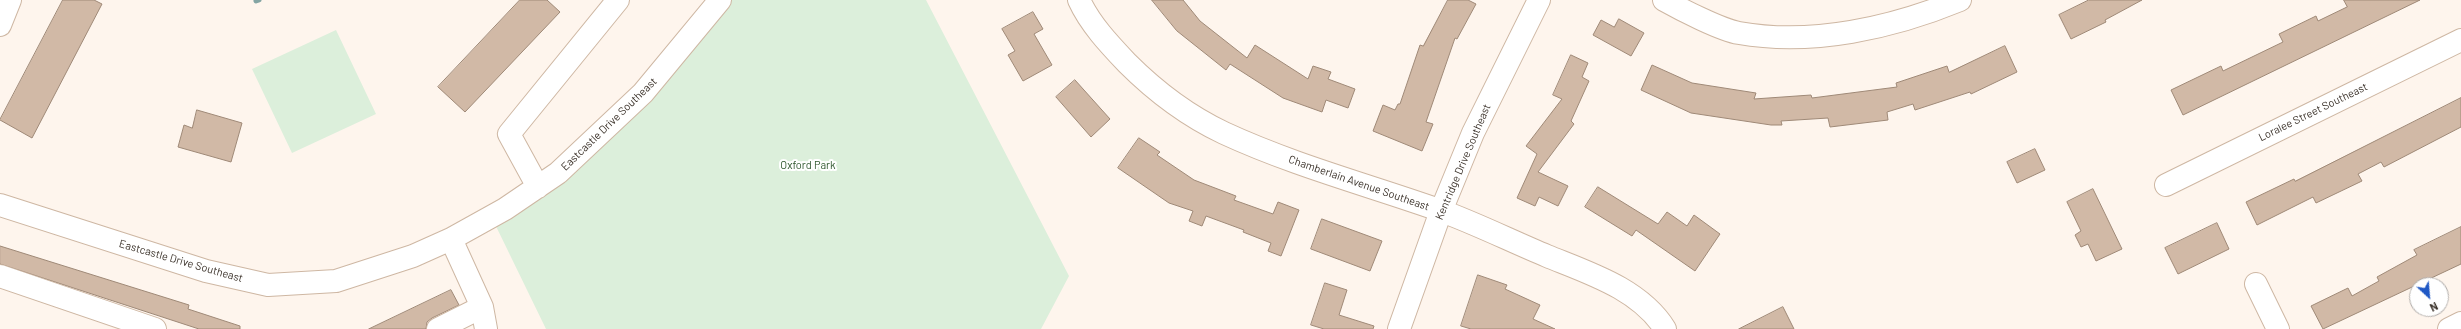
<!DOCTYPE html>
<html>
<head>
<meta charset="utf-8">
<style>
  body { margin:0 }
  #map { position:relative; width:2461px; height:329px; overflow:hidden; background:#fef5ed; font-family:Barlow,sans-serif }
  canvas { display:block }
  .north { position:absolute; left:2409px; top:277px; width:40px; height:40px; box-sizing:border-box; background:#fff; border:1px solid #b1adaa; border-radius:50%; rotate:154deg; font-size:11px; font-weight:700; line-height:16px; text-align:center; color:#3b322a }
  .north::after { content:''; display:block; margin:auto; width:14px; height:18px; background:#1f58c5; clip-path:polygon(50% 0,100% 100%,50% 72%,0 100%) }
</style>
</head>
<body>
<div id="map">
<canvas width="2461" height="329"></canvas>
<div class="north">N</div>
</div>
<script>
const context = document.querySelector('canvas').getContext('2d');
context.lineJoin = 'round';
function paint(path, color) { context.fillStyle = color; context.fill(path, 'evenodd'); }
function strokePath(path, color, width, dash) { context.strokeStyle = color; context.lineWidth = width; context.lineCap = dash ? 'butt' : 'round'; context.setLineDash(dash || []); context.stroke(path); }
function drawText(font, color, halo, rows, align = 'center') {
  context.font = font + ' Barlow,sans-serif'; context.lineWidth = 4; context.setLineDash([]); context.textBaseline = 'middle'; context.strokeStyle = halo; context.fillStyle = color; for (const [text, x, y, turn = 0] of rows) {
    context.save(); context.translate(x, y); context.rotate((+turn || 0) * Math.PI / 180); context.textAlign = isNaN(turn) ? turn : align; if (halo) context.strokeText(text, 0, 0); context.fillText(text, 0, 0); context.restore();
  }
}
paint(new Path2D(`
  M720,0H926L1069,276L1041,329H546L491,216L538,187Z
  M336,30L376,114L292,153L252,69Z`), '#dcefdb');
strokePath(new Path2D(`
  M256,1L259,0`), '#84a5a4', 5);
const building = new Path2D(`
  M63,0H94L102,4L32,138L0,120Z
  M520,0H547L560,12L465,112L438,87Z
  M1152,0H1183L1200,21L1247,58L1255,45L1308,79L1313,66L1331,72L1328,79L1355,89L1348,108L1326,100L1322,112L1283,98L1230,64L1226,70L1177,31Z
  M1448,0H1468L1476,4L1457,39L1455,38L1426,122L1433,124L1422,151L1373,131L1383,105L1395,110L1398,104H1400L1420,45L1423,46Z
  M2089,0H2142L2105,20L2106,22L2071,39L2059,15Z
  M2344,0H2420L2183,115L2171,90L2221,66L2223,71L2283,42L2279,34L2316,16L2318,21L2347,7Z
  M1033,12L1043,29L1034,34L1052,65L1023,81L1008,55L1015,51L1002,29Z
  M1619,19L1644,33L1631,56L1593,35L1601,20L1614,27Z
  M2005,46L2017,72L1971,94L1970,92L1915,110L1913,104L1887,112L1888,120L1830,127L1828,118L1781,121L1782,125H1771L1691,113L1641,90L1652,65L1692,83L1756,93L1754,99L1811,95L1812,98L1897,87L1896,83L1947,66L1949,72Z
  M1571,55L1588,63L1582,77L1589,81L1571,121L1574,124L1538,172L1568,186L1558,206L1539,197L1535,206L1517,198L1537,154L1526,146L1562,99L1553,95Z
  M1075,80L1110,119L1091,137L1056,97Z
  M2461,98V127L2384,167L2381,162L2358,174L2362,181L2316,203L2313,197L2257,225L2246,202L2294,179L2295,181Z
  M197,110L242,123L231,162L178,147L184,125L192,128Z
  M1139,138L1160,152L1157,155L1194,180L1236,196L1234,200L1273,214L1278,202L1299,210L1281,256L1268,251L1271,243L1243,232L1244,230L1206,216L1202,226L1189,221L1193,211L1169,203L1118,168Z
  M2035,149L2045,170L2017,183L2007,162Z
  M1598,187L1658,224L1667,212L1687,226L1694,215L1720,234L1695,271L1636,230L1632,236L1585,207Z
  M2093,189L2122,249L2096,261L2088,244L2081,247L2075,235L2081,231L2067,202Z
  M1322,219L1382,241L1370,271L1311,249Z
  M2217,223L2229,249L2178,274L2165,248Z
  M2461,227V264L2323,329L2311,306L2348,288L2352,296L2379,281L2377,277L2417,255L2414,250Z
  M0,246L189,305L188,309L240,326V329H199L0,264Z
  M1478,275L1507,285L1505,289L1540,305L1533,319L1555,329H1471L1461,326Z
  M1325,283L1347,290L1339,315L1374,326L1373,329H1324L1311,325Z
  M451,290L459,305L432,318L427,322L426,329H369Z
  M1783,307L1794,329H1739Z`);
paint(building, '#d1b9a6');
strokePath(building, '#9f8977', 1);
const minor = new Path2D(`
  M1079,0C1090,24 1109,44 1127,63C1155,91 1188,116 1224,133C1293,165 1368,185 1439,210C1475,223 1511,241 1547,256C1589,273 1640,289 1665,329
  M1664,0C1680,9 1721,30 1739,33C1812,46 1892,28 1960,0
  M0,25L10,0
  M2166,185L2461,40
  M538,187L509,134L618,0
  M0,205L206,271L268,285L336,281L413,256L451,239L505,209L558,173L643,93L720,0
  M0,276L155,329
  M2256,284L2278,329
  M482,307L486,329
  M438,329L482,307L451,239
  M1399,329L1441,211L1473,133L1539,0
  M2449,329L2461,323`);
strokePath(minor, '#ceb7a3', 24);
strokePath(minor, '#fff', 22);
drawText('11px', '#3b322a', '#fff', [
  ["Loralee Street Southeast",2313,112,-26],
  ["Eastcastle Drive Southeast",609,124,-44],
  ["Kentridge Drive Southeast",1463,162,-67],
  ["Chamberlain Avenue Southeast",1359,183,19],
  ["Eastcastle Drive Southeast",181,261,16]
]);
drawText('11px', '#2e562d', '#fff', [
  ["Oxford Park",808,165]
]);
</script>
</body>
</html>
